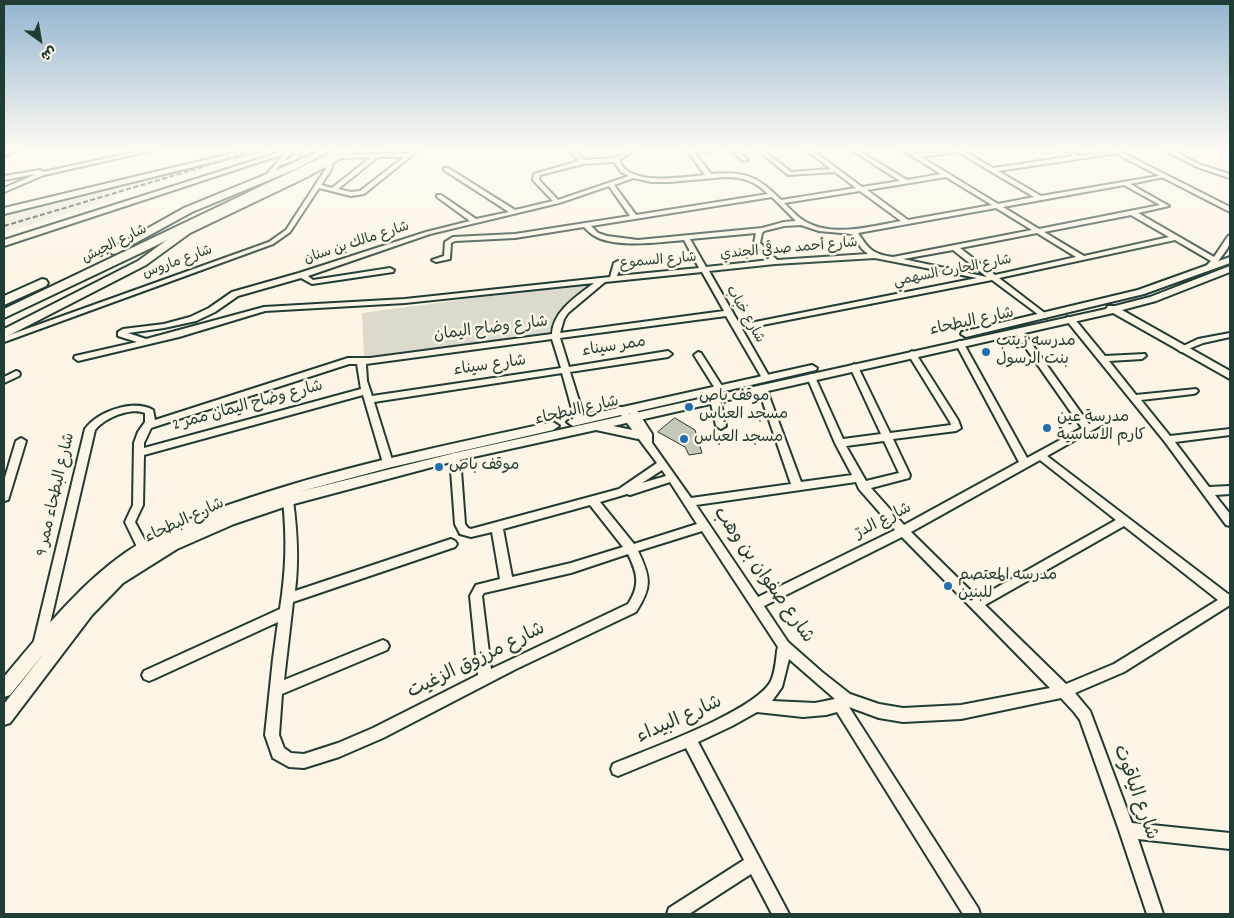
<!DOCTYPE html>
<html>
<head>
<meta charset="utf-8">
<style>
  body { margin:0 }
  #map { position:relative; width:1234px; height:918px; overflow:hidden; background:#fcf5e5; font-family:Dekko,"Playpen Sans Arabic",sans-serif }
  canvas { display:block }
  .frame { position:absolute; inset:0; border:5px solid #1f3d34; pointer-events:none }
  .north { position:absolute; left:15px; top:15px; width:50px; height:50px; -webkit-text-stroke:4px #fcf5e5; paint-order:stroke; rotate:148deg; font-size:14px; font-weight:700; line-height:20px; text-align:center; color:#1f3d34 }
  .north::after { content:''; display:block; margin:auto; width:18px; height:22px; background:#1f3d34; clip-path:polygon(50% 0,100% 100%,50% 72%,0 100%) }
</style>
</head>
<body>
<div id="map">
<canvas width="1234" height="918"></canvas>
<div class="frame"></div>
<div class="north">ش</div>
</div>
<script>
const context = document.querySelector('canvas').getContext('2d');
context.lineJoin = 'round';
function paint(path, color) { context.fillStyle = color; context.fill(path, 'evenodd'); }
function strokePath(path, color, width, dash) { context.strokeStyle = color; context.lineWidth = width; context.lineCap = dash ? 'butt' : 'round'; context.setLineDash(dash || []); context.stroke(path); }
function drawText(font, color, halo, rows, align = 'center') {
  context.font = font + ' Dekko,"Playpen Sans Arabic",sans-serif'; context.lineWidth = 5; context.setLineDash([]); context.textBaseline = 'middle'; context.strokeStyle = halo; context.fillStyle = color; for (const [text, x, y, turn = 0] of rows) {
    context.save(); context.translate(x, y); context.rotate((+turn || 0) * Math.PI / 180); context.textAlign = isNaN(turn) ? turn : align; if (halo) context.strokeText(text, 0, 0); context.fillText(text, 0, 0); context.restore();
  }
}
paint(new Path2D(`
  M221,161L223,163L112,196L115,199L4,233V214L81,193L84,196Z`), '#ece7d8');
paint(new Path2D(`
  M602,281L567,308L552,334L364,357L362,313Z`), '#dcdacc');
const building = new Path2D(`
  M675,418L695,430L702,453L689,455L685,447L658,432Z`);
paint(building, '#c5c7b9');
strokePath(building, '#1f3d34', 1);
const minor = new Path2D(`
  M11,149H17L4,157V153Z
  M150,149H159L44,175L4,192V188L36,174L4,180V176L40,170L43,172Z
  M298,149H304L295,160L280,165L270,177H266V175L288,150L293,151L284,161L291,158Z
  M414,149H420L364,194L351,196L319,188L290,232L273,244L4,342V337L269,242L286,230L325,170L328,161L333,162L331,170L321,185L332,188L371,157L341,158L339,157V155L408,153ZM378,157H404L360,191L351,192L338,189Z
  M568,149H574L584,160L615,158L630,149H636L619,160C621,163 623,168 626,170C645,184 684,177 705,175L686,149H713L710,151L694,152L711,174C744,171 758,176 781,200L856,188L835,172L788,175L756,149H762L791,172L831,169L805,149H811L862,187L900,181L850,149H856L907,180L941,174L901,149H907L917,154L964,149V151L993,168L1074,156L1061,149H1068L1080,156L1116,150L1118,151V153L998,171L1041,196L1164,175V177L1130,184L1169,206L1138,213L1214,257L1228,236L1230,235V243L1227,249L1214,267H1211L1207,265L1211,261L1175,240L999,278L1046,314V318H1043L992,280L742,329L770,378L766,381L762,378L726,316L560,338L569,367L668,351L672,354L668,357L570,372L585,420L580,423L575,420L562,373L374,402L393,463L388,467L383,463L363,395L144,455L143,505L135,522L149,548L147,551L143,553L139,551L125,522L133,505L134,443L138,432L145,422V413C130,407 105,418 95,430L45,645L43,649L39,651L35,649L33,645L85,429C98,411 134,399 153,410L155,420L348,358H370L552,334C553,311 577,296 594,283L405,303L265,311L179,337L78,361L74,358L75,356L137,342L118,336V332L123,329L164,324L190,317L209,308L232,292L299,273L426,232L470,221L437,197V195H441L476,219L509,212L444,170V168H448L515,210L553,201L533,180L534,174L579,161ZM958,152L1034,197L998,204L921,157ZM614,162L621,172L629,176L558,200L539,180L540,175L583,164ZM725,177C743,177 755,181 768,194L636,215L614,185L633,178L652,182H670ZM946,177L992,205L908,220L867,190ZM1124,185L1160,205L1039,229L1003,207ZM609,186L630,216L515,234L453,237L445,242L444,256L432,260L436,262L450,259L451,243L455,241L515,238L584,227C587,230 590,233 593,235C614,249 660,242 684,240L699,268L617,276L622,263L618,261L614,263L610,277L405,299L264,307L146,339L128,333L164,328L196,321L215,312L238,296L301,278L312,284L393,272L394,270L390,268L313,280L308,276L430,234L559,203ZM860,191L901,221C873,226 835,237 808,223C799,219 791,210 784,203ZM772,197L796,221L784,222L762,228L638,240L607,236L598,233L591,226ZM996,208L1032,230L893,257C873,254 869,250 858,233ZM1131,215L1169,237L1084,256L1044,232ZM801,225L819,231L852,234L862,249L868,254L777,260L760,243L762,233L764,231L784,226ZM756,233L754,243L770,260L706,267L690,239ZM1037,233L1076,257L995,275L960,248ZM953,250L987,277L903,259ZM875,258L977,278L740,325L709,271L775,264ZM702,272L724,311L560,333L564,319L568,313L605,282ZM552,339L561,368L372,396L367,381L366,364ZM349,364H357L361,389L144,448V443L151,428Z
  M730,149H736L748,160L743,161Z
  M1162,149H1169L1201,165L1230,174V178L1197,167Z
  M1067,317H1073L1105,356L1145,354L1146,356L1142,359L1109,361L1136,395L1196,389L1198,391L1196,393L1193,394L1141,400L1170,436L1230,429V435L1175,442L1209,487L1230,486V494L1215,495L1230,514V526L1226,525L1165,442L1067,321Z
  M1015,329H1021L1089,424L1104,417L1109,420L1107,422L1047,456L1228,594H1230V605L1124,672L1075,693L1090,711L1132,823L1230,833V849L1138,839L1163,914H1147L1119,830L1080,720L1074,712L1061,698L961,719L903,722L879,718L849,707L978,908L980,914H963L837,712L826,715L803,717L757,712L732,726L698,742L789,914H772L751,874L689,914H667L669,908L744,860L686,748L618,776L613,774L611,769L613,764C646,750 756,711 771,681C775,672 776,661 777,651L778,647L702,531L638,551C651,578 652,587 636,612L516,669L383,738L339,757L304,768L289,767L273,758L265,735L273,659L278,622L154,679L149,681L144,679L142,675L144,671L280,609C286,569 287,540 283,500L284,497H292L293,500C297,531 299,560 295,591L451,539L455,541L457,544L455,547L293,602L284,680L383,640L387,642L389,646L387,650L282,694L279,735L284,748L291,753L304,754L338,743L373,728L478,675L470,596L476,585L500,579L492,532L471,537L460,534L455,524L450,457L451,454L455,453L460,457L465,524L468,528L471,529L619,489L657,463L618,411L616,409L618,407C626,405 630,416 635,422L626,408L628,406H634L652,434V443L691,498L791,484L758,388L762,385L766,388L801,482L852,475L835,443L807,377L811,374L815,377L843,439L881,434L850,367L854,364L858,367L890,433L951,425L950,422L908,354L912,351L916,354L958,420L961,428L956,431L893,439L910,475L909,478L871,488L904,525L1019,462L956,344L957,342L960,341L964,344L1027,458L1082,428L1014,331ZM884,441L899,473L866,481L846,446ZM1040,460L1116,520L978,598L911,532ZM662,470L666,476L642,483ZM670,482L697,524L634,544L600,502L627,494L630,495ZM856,482L859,489L895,530L758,597L696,505ZM590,505L623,547L571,563L512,577L503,529ZM1124,526L1218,600L1114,664L1066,684L985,605ZM902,537L1050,688L961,705L903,708L879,704L850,694L822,672L788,642L764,606ZM628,554C638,574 640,586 628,604L491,669L482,596L484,593L571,573ZM789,659L835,699L815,703L772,701L782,687Z
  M1230,333V337L1203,343L1181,352L1177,349L1198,339Z
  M698,352L701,353L722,386L723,388L722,390H716L694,355Z
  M16,371L19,372L20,374L19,376L4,383V377Z
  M715,396L720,399L726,426L721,429L716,426L710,399Z
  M21,438L26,441L9,497L8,500L4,501V481L16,441Z`);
const tertiary = new Path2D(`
  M290,149H299L4,246V240Z
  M1107,149H1115L1230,207V212Z
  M1230,257V263L1144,294L966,337L961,334L962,332L1138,290Z
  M1230,266V272L1156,301L1122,310L1230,371V379L1113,313L613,426L642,432L644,435L638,439L596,430L455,461L290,505L234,524L177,549L123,583L92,615L10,723L4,725V704L45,652L10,695L4,697V677C41,633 78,586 125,553C162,527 207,512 249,498C348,465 451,444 553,422L559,426L553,430L392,467L298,492L455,453L1106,309L1108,306H1115L1150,297Z
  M812,365L817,368L816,370L573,426L567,422L573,418Z`);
const primary = new Path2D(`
  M251,149H265L4,214V208Z
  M323,149H333L298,168L192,212L117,253L113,254L107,251L184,208L291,164Z
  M348,149H358L307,177L190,233L146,265L4,338V329L138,261L182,229Z`);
const trunk = new Path2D(`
  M339,149H350L147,250L4,318V309Z
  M42,279L46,280L48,283L46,286L4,305V296Z`);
strokePath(minor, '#1f3d34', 4);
strokePath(tertiary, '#1f3d34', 4);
strokePath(primary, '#1f3d34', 4);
strokePath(trunk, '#1f3d34', 4);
paint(minor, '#fcf5e5');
paint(tertiary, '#fcf5e5');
paint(primary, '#fcf5e5');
paint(trunk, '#fcf5e5');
strokePath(new Path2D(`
  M4,226L219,162L252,149`), '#1f3d34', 2, [5, 2.5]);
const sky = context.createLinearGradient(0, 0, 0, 277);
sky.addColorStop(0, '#91b4ce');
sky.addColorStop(0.54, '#fefaf3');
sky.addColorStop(1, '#fefaf300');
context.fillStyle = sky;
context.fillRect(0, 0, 1234, 277);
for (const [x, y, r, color] of [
  [986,352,5,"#1f6fb2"],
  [689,407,5,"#1f6fb2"],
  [1047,428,5,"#1f6fb2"],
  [684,439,5,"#1f6fb2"],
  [439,467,5,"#1f6fb2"],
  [948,586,5,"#1f6fb2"]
]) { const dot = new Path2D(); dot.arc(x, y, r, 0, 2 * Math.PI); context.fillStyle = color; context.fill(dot); strokePath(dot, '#fcf5e5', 2); }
drawText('14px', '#1f3d34', '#fcf5e5', [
  ["شارع مالك بن سنان",357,244,-18],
  ["شارع الجيش",115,245,-26],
  ["شارع أحمد صدقي الجندي",789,250,-5],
  ["شارع السموع",658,262,-5],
  ["شارع ماروس",178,263,-20],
  ["شارع الحارث السهمي",953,272,-11],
  ["شارع خباب",744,315,60]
]);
drawText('16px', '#1f3d34', '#fcf5e5', [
  ["شارع البطحاء",972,323,-12],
  ["شارع وضاح اليمان",491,330,-7],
  ["ممر سيناء",614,348,-9],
  ["شارع سيناء",490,367,-8],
  ["شارع وضاح اليمان ممر 2",248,407,-15],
  ["شارع البطحاء",577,412,-13],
  ["شارع البطحاء ممر 9",57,495,-77],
  ["شارع البطحاء",185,522,-25],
  ["شارع الدرّ",884,522,-27]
]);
drawText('16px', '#1f3d34', '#fcf5e5', [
  ["مدرسه زينب",996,343],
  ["بنت الرسول",996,361],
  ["موقف باص",699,398],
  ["مسجد العباس",699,416],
  ["مدرسة عين",1057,419],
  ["كارم الاساسية",1057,437],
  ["مسجد العباس",694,439],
  ["موقف باص",449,467],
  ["مدرسه المعتصم",958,577],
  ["للبنين",958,595]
], 'left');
drawText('19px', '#1f3d34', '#fcf5e5', [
  ["شارع صفوان بن وهب",762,576,55],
  ["شارع مرزوق الزغيت",477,662,-26],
  ["شارع البيداء",680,721,-24],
  ["شارع الياقوت",1134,793,70]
]);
</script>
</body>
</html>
